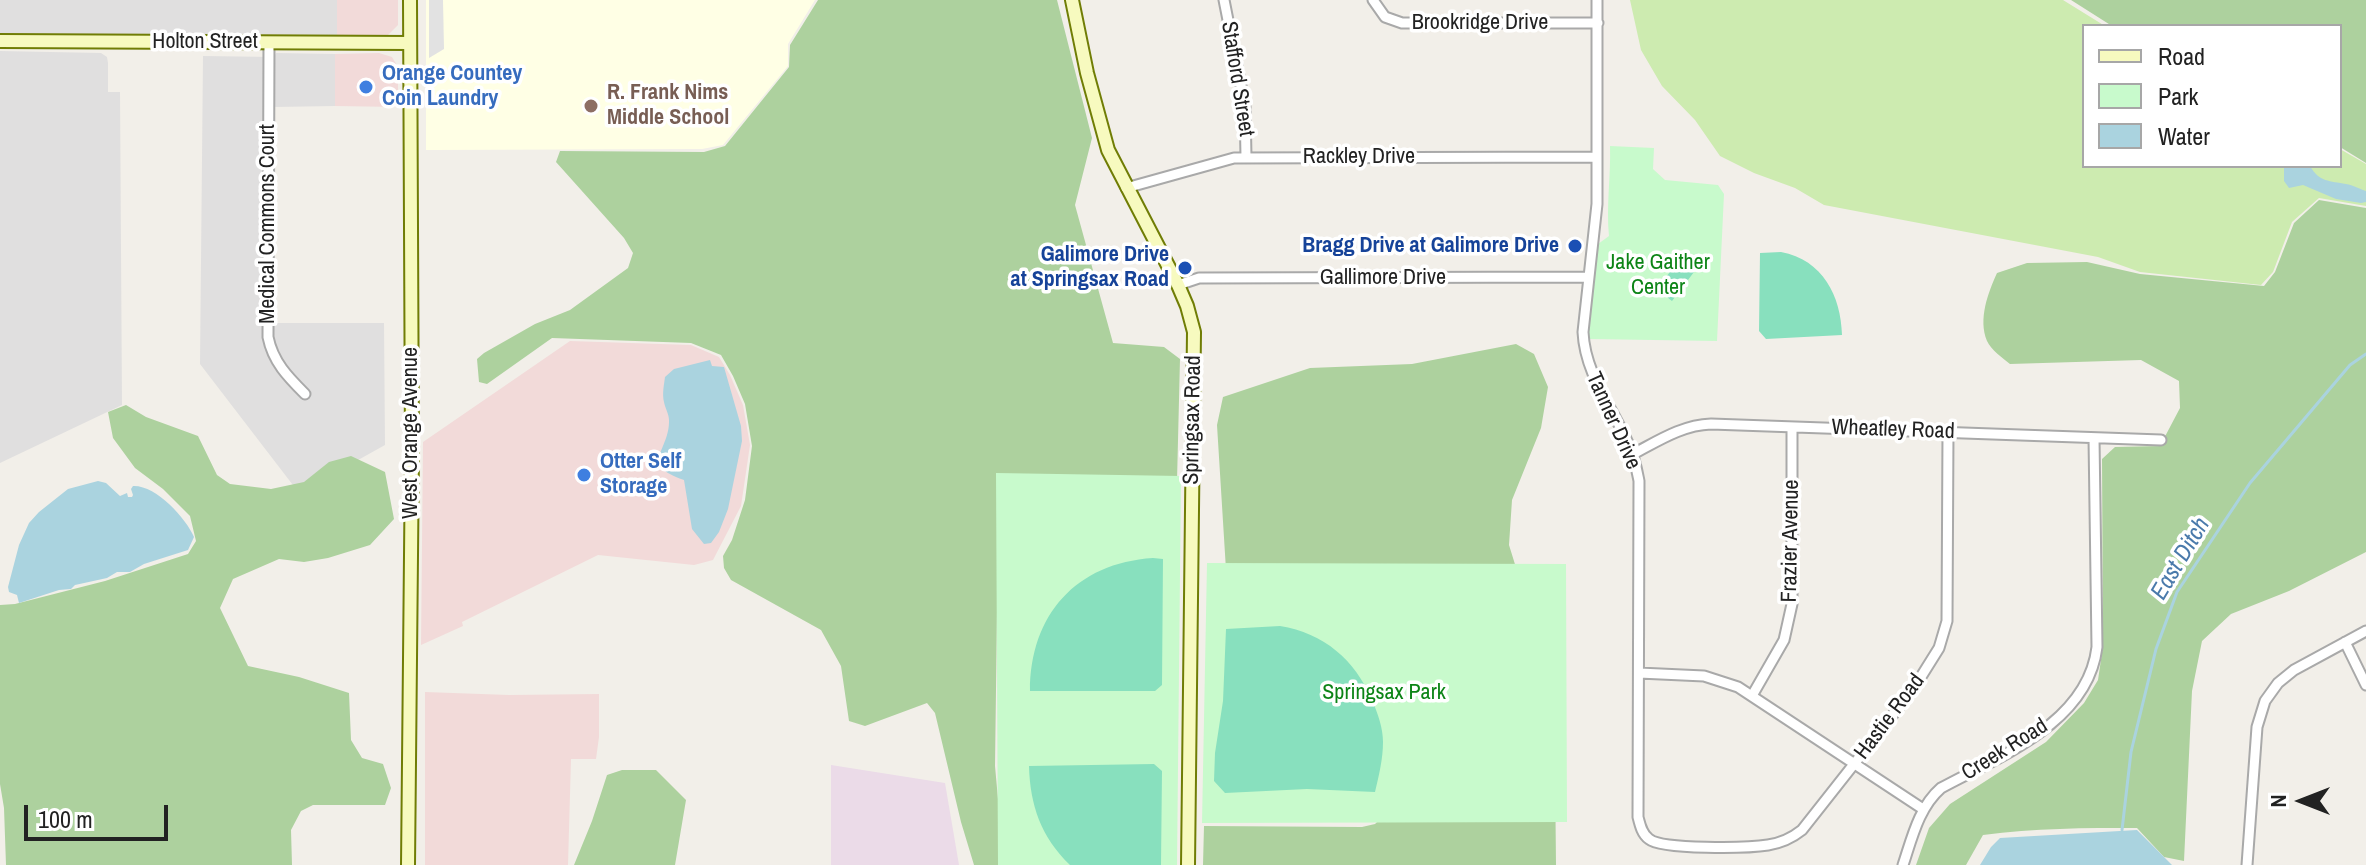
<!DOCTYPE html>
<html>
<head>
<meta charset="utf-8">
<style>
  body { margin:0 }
  #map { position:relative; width:2366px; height:865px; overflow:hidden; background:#f2efe9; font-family:"Archivo Narrow",sans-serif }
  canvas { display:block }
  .legend { position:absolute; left:2082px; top:24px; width:260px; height:144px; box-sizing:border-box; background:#fff; border:2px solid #a7a7a7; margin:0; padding:10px 14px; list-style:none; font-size:24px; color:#222 }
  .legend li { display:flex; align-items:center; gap:16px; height:40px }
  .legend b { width:40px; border:2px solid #a7a7a7 }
  .north { position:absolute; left:2262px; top:761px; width:80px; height:80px; -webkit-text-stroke:6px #fff; paint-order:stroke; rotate:270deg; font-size:22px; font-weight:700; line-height:32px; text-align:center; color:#222 }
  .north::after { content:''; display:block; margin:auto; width:28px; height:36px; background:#222; clip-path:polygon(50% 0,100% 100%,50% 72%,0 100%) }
  .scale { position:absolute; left:24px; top:805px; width:144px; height:36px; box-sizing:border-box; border:4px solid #222; border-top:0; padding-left:10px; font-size:24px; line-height:28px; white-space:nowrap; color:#222; -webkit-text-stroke:6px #fff; paint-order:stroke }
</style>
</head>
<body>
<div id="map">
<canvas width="2366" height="865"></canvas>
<ul class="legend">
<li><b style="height:10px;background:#f7fabf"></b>Road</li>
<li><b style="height:22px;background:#c8facc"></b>Park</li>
<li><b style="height:22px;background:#aad3df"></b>Water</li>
</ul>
<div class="north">N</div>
<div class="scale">100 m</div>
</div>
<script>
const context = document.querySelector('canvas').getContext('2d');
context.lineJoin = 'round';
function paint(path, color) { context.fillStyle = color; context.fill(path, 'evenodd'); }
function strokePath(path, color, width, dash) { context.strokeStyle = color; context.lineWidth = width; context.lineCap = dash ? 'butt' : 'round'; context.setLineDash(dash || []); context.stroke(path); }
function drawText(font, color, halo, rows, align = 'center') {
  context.font = font + ' "Archivo Narrow",sans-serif'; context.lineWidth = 7; context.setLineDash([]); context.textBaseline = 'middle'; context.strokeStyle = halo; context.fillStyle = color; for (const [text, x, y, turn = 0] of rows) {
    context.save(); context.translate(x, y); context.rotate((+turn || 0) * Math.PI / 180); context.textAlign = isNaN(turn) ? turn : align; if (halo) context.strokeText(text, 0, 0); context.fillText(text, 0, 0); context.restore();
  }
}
paint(new Path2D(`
  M0,0H345L337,1V35L0,34Z
  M0,51L101,53L107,57L108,63V92H120L122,405L0,463Z
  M276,53L335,54V106L274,107L275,323H384L385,445L299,493L200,364L203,56L274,57Z`), '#e0dfdf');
paint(new Path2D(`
  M337,0H398V25L387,36L337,35Z
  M379,53L392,57L398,67V107L335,106V54Z
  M570,341L691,345L719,357L730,375L743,405L750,445L741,506L713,560L694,565L598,555L462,622L463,626L421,645L423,442Z
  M425,692L509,695L599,694V737L596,759H571L568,865H425Z`), '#f2dad9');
paint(new Path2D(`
  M831,765L945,783L959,865H831Z`), '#ebdbe8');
paint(new Path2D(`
  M426,0H815L788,44V66L723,145L702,149L426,150Z`), '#ffffe5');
paint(new Path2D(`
  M1630,0H2063L2105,26H2084V166H2340V149L2366,164V206L2319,198L2292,222L2273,272L2261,285L2140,272L2098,257L1824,205L1795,188L1754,173L1720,156L1695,120L1662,86L1641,50Z`), '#cdebb0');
paint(new Path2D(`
  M818,0H1057L1092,138L1075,205L1113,343L1164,347L1180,359L1176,522L1009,488L997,613L995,766L1004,865H974L961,822L935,713L927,703L865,726L849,721L841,666L821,630L731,580L724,568L723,556L732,540L745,500L752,446L745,404L733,376L721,355L691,343L552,338L487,384L479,382L477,359L484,353L535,324L570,310L628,268L633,253L624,238L556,162L560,151L704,152L725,146L789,67L790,45Z
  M2071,0H2366V163L2340,147V26H2112Z
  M2319,200L2366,208V552L2289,591L2231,614L2202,641L2192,691L2184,861L2164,857L2137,828C2085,828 2034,828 1983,835L1966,865H1916L1929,828L1950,804L2046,742L2084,703L2098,680L2103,646L2102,459L2115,447L2160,446L2180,408L2179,381L2141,360L2010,364C2003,358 1991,350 1987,341C1978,319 1988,293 1997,273L2027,263L2087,262L2140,274L2264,286L2275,272L2294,223Z
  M1516,344L1534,354L1548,387L1541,428L1512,500L1509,545L1518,574L1555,769L1556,865H1203L1204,826L1362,827L1375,824L1389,810L1227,586L1217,425L1223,397L1310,368L1412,364Z
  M126,405L146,417L198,436L217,475L230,484L271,489L304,482L329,462L351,456L385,472L394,519L370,545L328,558L304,562L279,559L233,579L220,608L248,666L299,677L349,693L351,740L362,758L383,764L391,788L385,805H313L301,811L291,830L292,865H6L4,808L0,784V605L15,604L105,581L188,554L196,541L190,516L163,489L135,468L113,438L108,412Z
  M622,770H656L686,800L675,865H574L592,821L607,775Z`), '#add19e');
paint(new Path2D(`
  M1610,146L1654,148L1653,169L1665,180L1718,185L1724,194L1717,341L1589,339L1588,315L1598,244L1609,236C1606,206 1611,176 1610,146Z
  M996,473L1181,476L1177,865H998Z
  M1207,563L1566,564L1567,822L1202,823Z`), '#c8facc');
paint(new Path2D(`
  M1781,252C1823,260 1841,296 1842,335L1766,339L1759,331L1760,253Z
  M1679,260L1694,272L1672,301L1657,289Z
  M1153,558L1163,559L1162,685L1155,691H1030C1030,615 1076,563 1153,558Z
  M1280,626C1324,633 1355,660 1372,700C1378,714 1383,728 1383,742C1383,759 1379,775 1375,792L1307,789L1225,793L1214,781L1215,753L1223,701L1226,629Z
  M1154,764L1162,771L1161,865H1070C1041,837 1030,805 1029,766Z`), '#88e0be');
paint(new Path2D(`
  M429,0H443L444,49L429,58Z`), '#e2e2e2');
paint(new Path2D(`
  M2284,166H2310C2319,182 2330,181 2346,184C2353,185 2360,189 2366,191V202L2361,203L2336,199L2303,185L2289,188L2284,181Z
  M710,360L712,366L724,367L741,426L742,441L728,509L719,532L711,543L704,544L692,529L684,480C638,464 670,451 669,420C669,414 665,408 664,402C662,394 664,385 665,377L674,369Z
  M98,481L106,483L120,496L127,493L128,497H132L133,495L131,489L133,486C156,485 186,518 194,537L188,550L144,564L130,572H117L107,578L75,585L71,589L59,590L19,603L17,595L9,592L8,587L19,545L29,523L39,512L68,489Z
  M2137,830L2172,865H1980L1991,847L2000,838Z`), '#aad3df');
strokePath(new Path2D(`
  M2122,830L2131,752L2156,649L2177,592L2250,483L2350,365L2366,354`), '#aad3df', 3);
const street = new Path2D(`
  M1224,0L1245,106L1246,157
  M1373,0L1385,17L1402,23H1598
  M1597,0V204L1583,332C1585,376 1615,410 1631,450C1635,460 1637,471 1639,481L1638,817C1640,825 1642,834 1649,839C1662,850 1749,848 1768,845C1781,843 1792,838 1802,830L1914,688L1939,648L1947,621L1948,432
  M269,42L268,337C273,362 288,377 305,394
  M1126,188L1234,158L1597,157
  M1178,285L1199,278L1589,277
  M1633,454C1658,441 1682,425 1711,424L2161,440
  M2345,642L2366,685
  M1639,673L1704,676L1738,687L1923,809
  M1753,694L1784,640L1792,604V427
  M1903,865C1912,838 1919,807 1941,788C2000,756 2088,723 2097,647L2094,438
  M2247,865L2257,727L2265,701L2278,683L2294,670L2366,631`);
const secondary = new Path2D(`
  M1072,0L1087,73L1108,150L1178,285L1187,306L1194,332L1188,865
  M0,41L410,43
  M408,865L412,452L410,0`);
strokePath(street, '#a9a9a9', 13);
strokePath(secondary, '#707d05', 16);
strokePath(street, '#fff', 9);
strokePath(secondary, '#f7fabf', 12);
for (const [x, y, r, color] of [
  [366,87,8,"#3f7fe0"],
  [591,106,8,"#8d6e63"],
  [1575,246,8,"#1a4fb4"],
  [1185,268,8,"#1a4fb4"],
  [584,475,8,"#3f7fe0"]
]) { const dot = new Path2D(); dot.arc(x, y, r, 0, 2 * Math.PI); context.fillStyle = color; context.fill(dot); strokePath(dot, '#fff', 3); }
drawText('22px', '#222', '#fff', [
  ["Brookridge Drive",1480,23],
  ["Holton Street",205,42],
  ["Stafford Street",1237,79,81],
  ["Rackley Drive",1359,157],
  ["Medical Commons Court",268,224,-90],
  ["Gallimore Drive",1383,278],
  ["Springsax Road",1193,420,-89],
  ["Tanner Drive",1613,421,66],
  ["Wheatley Road",1893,430,2],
  ["West Orange Avenue",411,433,-90],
  ["Frazier Avenue",1791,541,-89],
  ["Hastie Road",1890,717,-53],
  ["Creek Road",2005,750,-32]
]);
drawText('bold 22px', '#366cbe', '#fff', [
  ["Orange Countey",382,74],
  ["Coin Laundry",382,99],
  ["Otter Self",600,462],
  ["Storage",600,487]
], 'left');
drawText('bold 22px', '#785e54', '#fff', [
  ["R. Frank Nims",607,93],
  ["Middle School",607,118]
], 'left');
drawText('bold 22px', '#164399', '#fff', [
  ["Bragg Drive at Galimore Drive",1559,246],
  ["Galimore Drive",1169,255],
  ["at Springsax Road",1169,280]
], 'right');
drawText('22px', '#0c8416', '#fff', [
  ["Jake Gaither",1658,263],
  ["Center",1658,288],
  ["Springsax Park",1384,693]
]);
drawText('italic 24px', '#4a7aab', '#fff', [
  ["East Ditch",2181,559,-59]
]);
</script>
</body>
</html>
